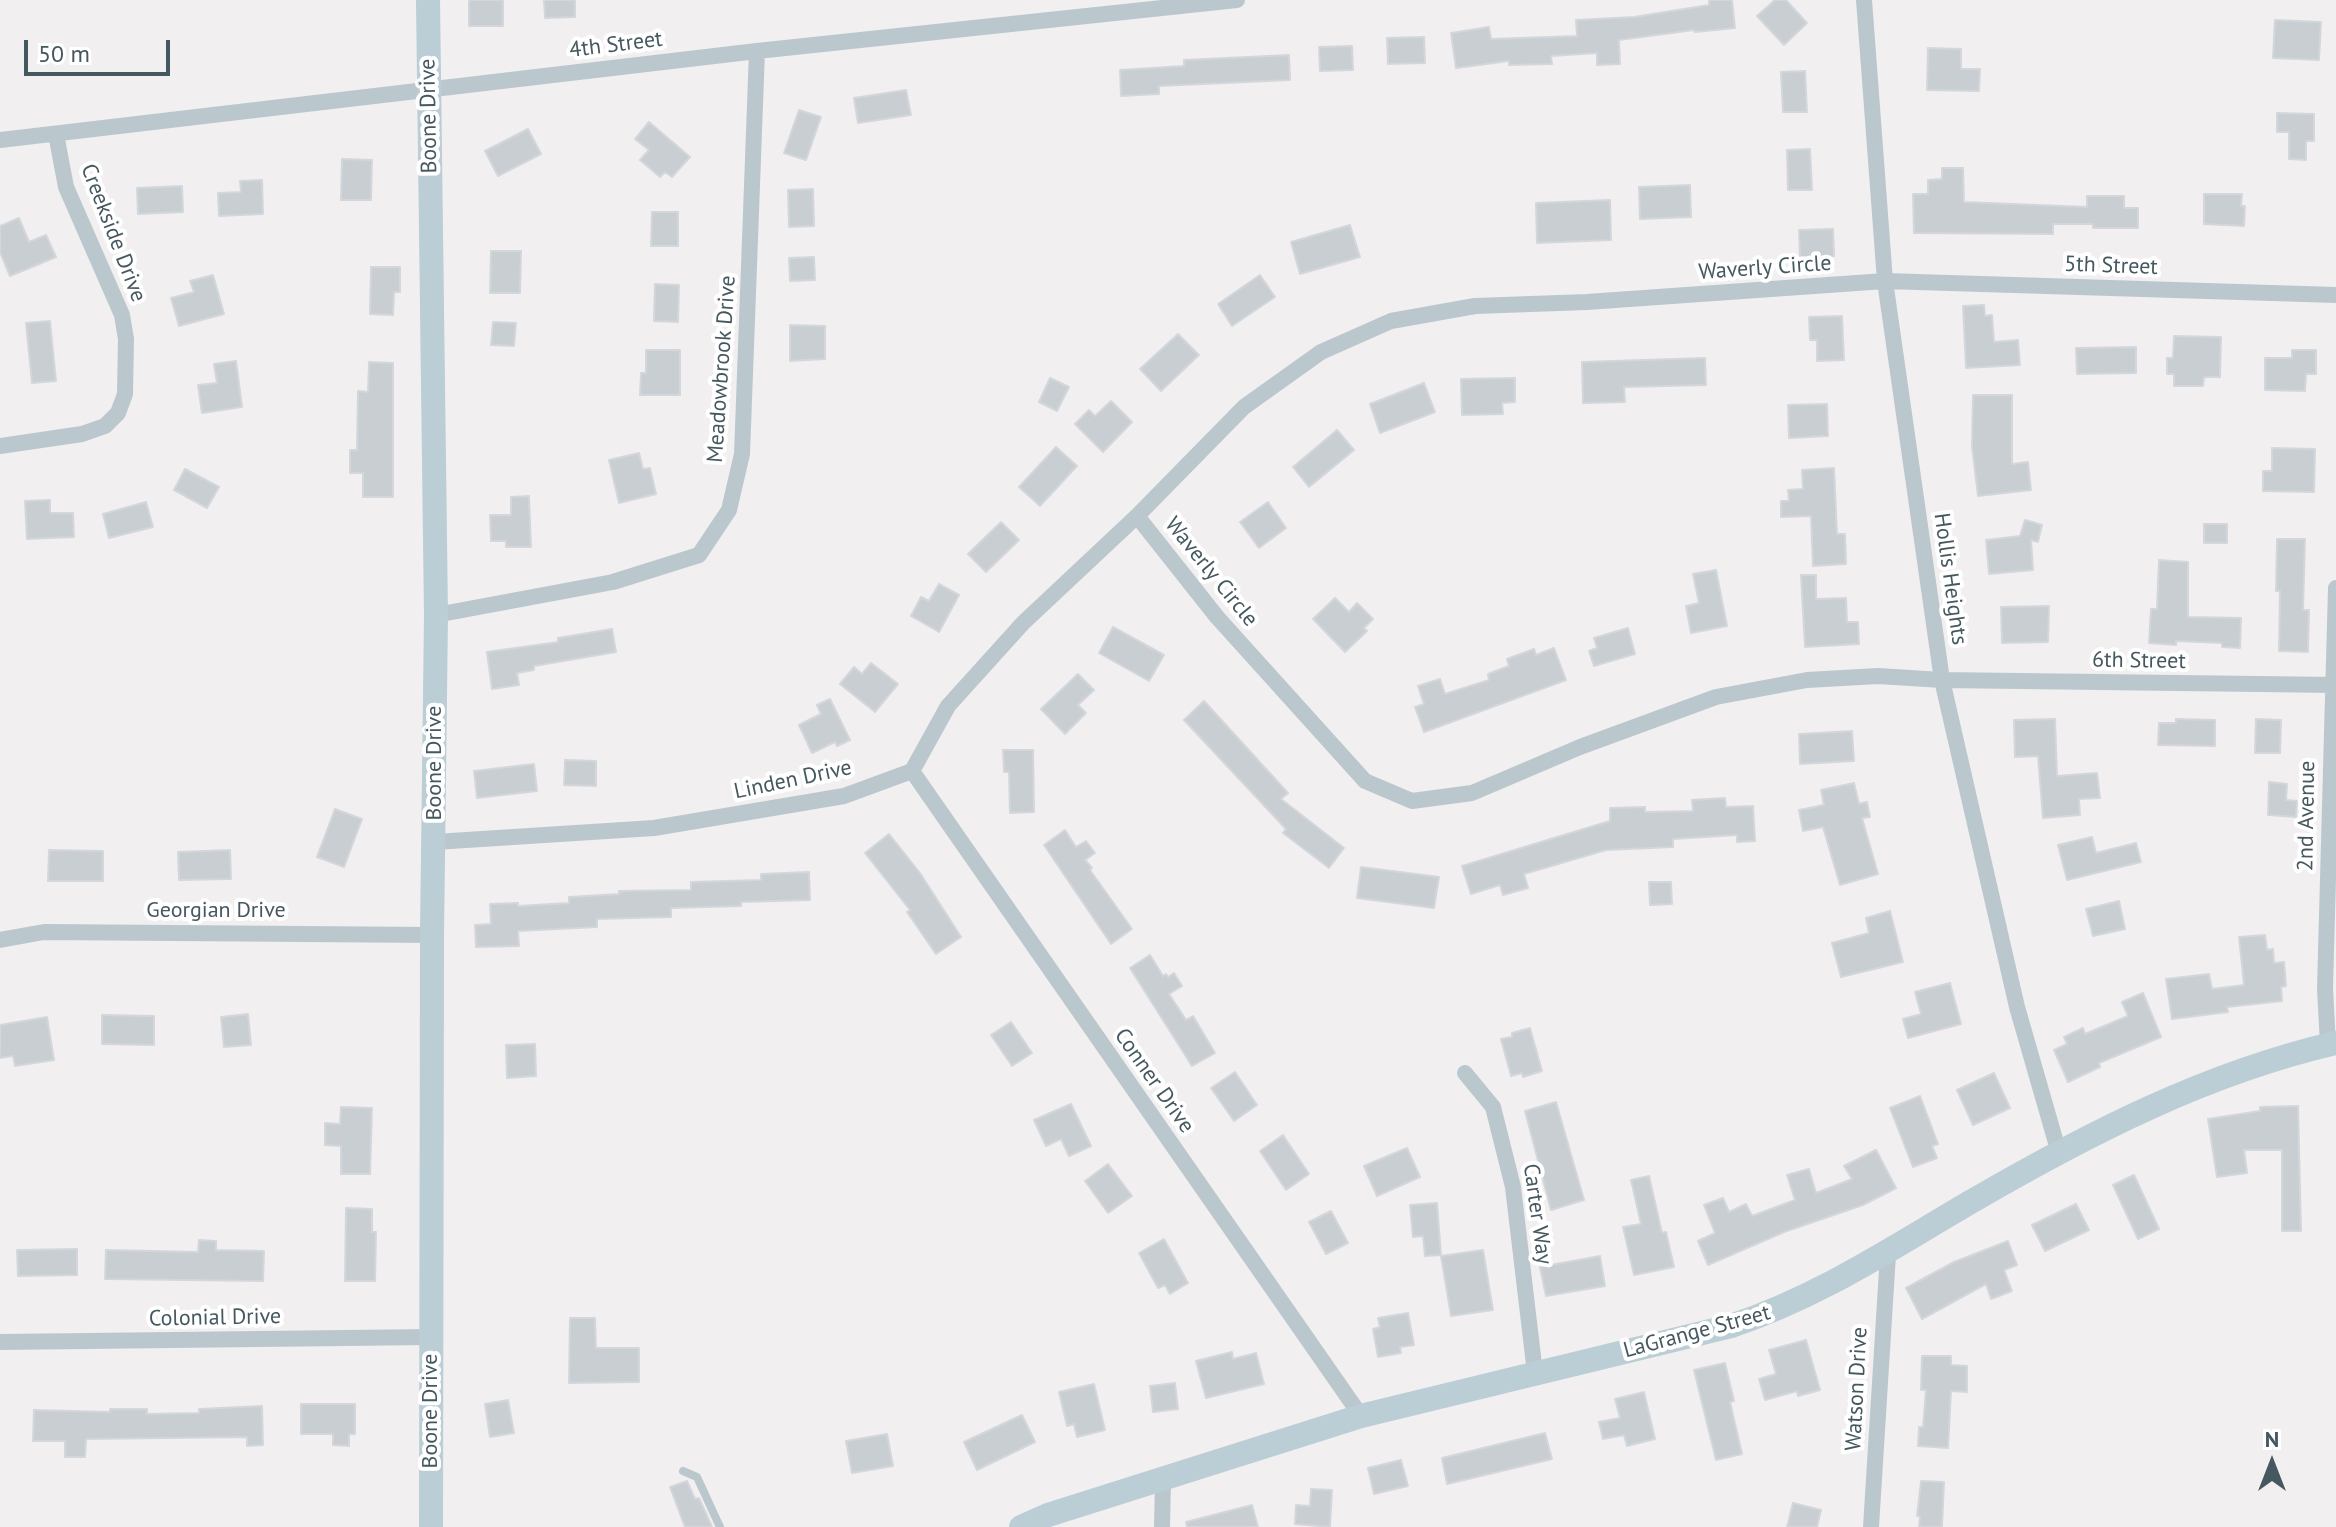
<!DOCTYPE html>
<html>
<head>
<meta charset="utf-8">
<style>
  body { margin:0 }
  #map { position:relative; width:2336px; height:1527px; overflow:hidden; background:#f2eff0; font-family:"PT Sans",sans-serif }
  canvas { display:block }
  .north { position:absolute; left:2232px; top:1423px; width:80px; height:80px; -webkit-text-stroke:6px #fff; paint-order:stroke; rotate:0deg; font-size:22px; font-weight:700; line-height:32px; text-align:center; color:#46585f }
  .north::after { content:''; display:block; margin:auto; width:28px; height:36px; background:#46585f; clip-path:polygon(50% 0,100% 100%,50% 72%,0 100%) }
  .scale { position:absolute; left:24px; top:40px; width:146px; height:36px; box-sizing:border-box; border:4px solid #46585f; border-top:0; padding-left:10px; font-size:24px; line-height:28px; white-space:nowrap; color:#46585f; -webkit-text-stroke:6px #fff; paint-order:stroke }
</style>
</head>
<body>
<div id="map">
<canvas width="2336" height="1527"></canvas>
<div class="north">N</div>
<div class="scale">50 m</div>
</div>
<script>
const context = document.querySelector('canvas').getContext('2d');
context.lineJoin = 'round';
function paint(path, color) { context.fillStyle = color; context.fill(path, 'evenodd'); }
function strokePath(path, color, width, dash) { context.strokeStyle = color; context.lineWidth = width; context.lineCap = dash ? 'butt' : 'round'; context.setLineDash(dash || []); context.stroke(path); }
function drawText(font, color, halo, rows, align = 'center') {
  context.font = font + ' "PT Sans",sans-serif'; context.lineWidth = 8; context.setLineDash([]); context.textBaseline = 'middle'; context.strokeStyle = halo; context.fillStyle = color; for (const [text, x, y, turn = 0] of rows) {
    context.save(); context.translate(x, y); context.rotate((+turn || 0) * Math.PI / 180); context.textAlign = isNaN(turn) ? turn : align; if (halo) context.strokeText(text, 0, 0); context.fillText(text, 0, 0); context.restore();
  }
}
const building = new Path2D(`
  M469,0H503V26H469Z
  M544,0H575V17L545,18Z
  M1709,0H1732L1735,28L1695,32L1694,30L1619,40L1620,64L1597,65V53L1551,56L1552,64L1509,65V61L1456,68L1451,33L1489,27L1491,39L1577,36L1576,20L1634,17L1709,5Z
  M1775,0H1786L1807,23L1784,45L1757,16Z
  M2275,20L2321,22L2319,60L2273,58Z
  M1424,37L1425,63L1388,64L1387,38Z
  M1352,46L1353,70L1320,71L1319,47Z
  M1928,48L1961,49V69H1980L1979,91L1927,90Z
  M1289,55L1290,80L1159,86V94L1121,96L1120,70L1184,66V60Z
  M1805,71L1807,112H1783L1781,72Z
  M906,90L911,115L858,123L854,98Z
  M799,110L821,117L806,160L784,153Z
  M2277,113L2314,114V141H2306V160L2289,159V132H2277Z
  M649,122L690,157L672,177L665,172L660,177L640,160L649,150L635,139Z
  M528,129L541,154L498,176L485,151Z
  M1810,149L1812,190H1788L1787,150Z
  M342,159L372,160L371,200H341Z
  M1942,168H1963L1964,202L2087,207V196H2124V208H2138V228H2093V224H2053V234L1914,233L1913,194H1928V180L1942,179Z
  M262,180L263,214L219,216L218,193L241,192L240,181Z
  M1690,185L1691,217L1640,219L1639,187Z
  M182,186L183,212L138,214L137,188Z
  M813,189L814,226L789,227L788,190Z
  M2204,194H2242L2241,206H2245L2244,226L2204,224Z
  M1610,200L1611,240L1537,243L1536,203Z
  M652,212H678V246H651Z
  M19,218L29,242L46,235L56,257L10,276L0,252V226Z
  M1350,225L1360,257L1300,274L1291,242Z
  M1833,229L1834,256L1800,257L1799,230Z
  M491,251H521L520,293H490Z
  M814,257L815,280L790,281L789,258Z
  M371,267H400V292H394L393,315L370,314Z
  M213,275L224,314L179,326L171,298L194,292L190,281Z
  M1260,275L1275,297L1232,326L1218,304Z
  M655,284L679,285L678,322L654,321Z
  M1984,305L1985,316L1992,315L1994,342L2018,340L2020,365L1966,368L1963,306Z
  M1842,316L1844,360L1817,361V340H1810L1809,317Z
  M50,321L56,381L32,383L26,323Z
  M493,322L516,323L514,346L491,345Z
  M790,325L825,326V359L790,361Z
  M1178,334L1199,355L1161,391L1140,369Z
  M2174,336L2221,337L2220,377H2204L2203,386H2174V374H2167V358H2173Z
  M2136,347V373L2077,374L2076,348Z
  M646,350H680V395H640L641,373H646Z
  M2292,350H2316V374H2306L2305,391L2265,390V358H2292Z
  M1705,358L1706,385L1624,387L1625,402L1583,403L1582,362Z
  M236,361L242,407L202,413L198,385L217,383L214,364Z
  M369,362L393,363V497H363V473H350V450H357L358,391L368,392Z
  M1050,378L1069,387L1057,411L1039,402Z
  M1515,378V402L1502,403L1503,414L1462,415L1461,379Z
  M1424,383L1435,412L1380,433L1370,404Z
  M1973,395H2012V464L2028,462L2031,490L1978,496L1972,446Z
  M1111,401L1132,422L1103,452L1075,424L1089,410L1095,416Z
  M1827,404L1828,436L1789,438L1788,405Z
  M1337,430L1354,450L1309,487L1293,467Z
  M1056,447L1077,466L1040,506L1019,487Z
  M2272,448L2315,449L2314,492L2263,491V471H2272Z
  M639,453L643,469L650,468L656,494L619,503L609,460Z
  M1834,468L1837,534H1845L1846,564L1813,566L1811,516L1781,517V501H1789L1788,490L1803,489L1802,470Z
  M185,469L219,487L207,508L174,490Z
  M529,496L531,547H506V541H491L490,515H511V497Z
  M50,500V513H73L74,537L27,539L25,501Z
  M146,502L153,527L109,538L103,514Z
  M1268,502L1286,528L1259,548L1240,522Z
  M2025,520L2042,525L2038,542L2031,540L2033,570L1989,574L1986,540L2020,536Z
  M1001,522L1019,540L986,572L968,554Z
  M2204,524H2227V543H2204Z
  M2277,539H2305L2303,610H2309L2308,652L2279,651L2280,591H2276Z
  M2159,560L2188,562V617L2241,618L2240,648L2222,647V643L2176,641V645L2149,643L2151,609H2157Z
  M1716,570L1727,626L1691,633L1686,606L1699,603L1693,574Z
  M1801,575H1816V599L1846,598L1847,622H1858L1859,644L1805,647Z
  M939,584L959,595L939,632L911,616L921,597L929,601Z
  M1335,598L1349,612L1357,603L1373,619L1364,628L1367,631L1345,652L1313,619Z
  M2049,606L2048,642L2002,643L2001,607Z
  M1113,627L1164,655L1149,681L1099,653Z
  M1628,628L1635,654L1594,666L1589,651L1597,648L1594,638Z
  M612,629L616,652L534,666V670L517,673L519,685L492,689L487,652L558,642V638Z
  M1554,648L1566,680L1424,732L1415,707L1424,704L1418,686L1440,679L1445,694L1489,680L1488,674L1509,666L1507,659L1534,649L1536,655Z
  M871,663L898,684L875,712L840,684L854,667L862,674Z
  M1078,674L1094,690L1078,705L1086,713L1065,734L1041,709Z
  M830,699L850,740L837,746L835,742L812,753L799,725L821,714L817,705Z
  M1204,701L1288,793L1281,799L1344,848L1329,868L1283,833L1286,829L1184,720Z
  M2055,719L2057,776L2097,773L2100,798L2079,799L2080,815L2043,818L2038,756L2015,757L2014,720Z
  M2176,719L2215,720V746L2158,745L2159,723H2176Z
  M2256,719L2281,720L2280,753H2255Z
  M1852,731L1854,761L1800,764L1799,734Z
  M1003,750H1033L1034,812L1010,813L1009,772H1004Z
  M565,760L596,761V786L564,785Z
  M534,764L537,791L477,798L474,771Z
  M2269,782L2287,784L2286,800L2297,801L2296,817L2268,815Z
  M1854,783L1859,804L1867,802L1870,817L1862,818L1878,874L1840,885L1823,827L1803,831L1799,810L1824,805L1821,790Z
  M1725,798L1726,807L1753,806L1755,841L1737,842V835L1673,839V847L1606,850L1524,874L1528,888L1503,895L1500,885L1471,894L1462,866L1610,821V808L1645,807V812L1693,811L1692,800Z
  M335,809L362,819L344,867L317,857Z
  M1065,830L1076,847L1086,841L1095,853L1085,860L1092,868L1090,870L1132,929L1111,944L1044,845Z
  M889,834L920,873L961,937L936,954L907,912L910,910L865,853Z
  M2092,837L2096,853L2136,843L2141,862L2067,880L2058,845Z
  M49,850L103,851V881H48Z
  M230,850L231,879L179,880L178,852Z
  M1361,867L1439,877L1434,908L1357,898Z
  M809,872L810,900L741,902V906L671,908V917L597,919V927L518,931L519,946L476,947L475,925L491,924L490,904L518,903V906L569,903V897L619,894V891L691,890V882L761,880V874Z
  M1649,882H1671L1672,904L1650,905Z
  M2119,901L2125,929L2093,936L2086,909Z
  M1890,911L1903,962L1841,977L1832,943L1869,933L1866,918Z
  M2265,935L2267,950L2273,949L2274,963L2284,962L2286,986L2281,987L2282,1001L2227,1007L2228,1012L2172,1019L2166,979L2209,974L2212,989L2244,985L2239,937Z
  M1150,955L1163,976L1166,974L1168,977L1174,973L1182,986L1169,994L1186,1020L1193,1016L1215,1053L1192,1066L1130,968Z
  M1950,983L1961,1024L1908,1038L1903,1019L1921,1014L1915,992Z
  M2143,993L2161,1037L2099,1063L2100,1067L2068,1082L2054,1050L2067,1044L2064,1037L2083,1028L2085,1034L2128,1016L2122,1002Z
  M248,1014L251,1045L224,1047L221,1017Z
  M102,1015L154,1016V1045L102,1044Z
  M47,1017L54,1060L15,1066L13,1056L0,1058V1025Z
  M1011,1022L1032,1053L1012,1066L991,1035Z
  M1530,1028L1542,1071L1523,1077L1522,1073L1511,1076L1501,1039L1512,1037V1033Z
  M535,1044L536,1076L507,1078L506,1045Z
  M1235,1072L1257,1105L1234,1121L1211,1088Z
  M1994,1073L2010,1108L1973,1125L1957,1090Z
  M1920,1096L1938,1144L1932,1146L1937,1158L1913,1167L1890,1108Z
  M1556,1102L1584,1200L1551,1210L1525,1111Z
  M1071,1104L1091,1146L1069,1156L1061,1139L1046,1146L1034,1120Z
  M2298,1106L2301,1231H2282V1150H2244L2247,1173L2217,1177L2208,1119L2260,1111V1107Z
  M341,1107L372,1108L370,1174H341V1146L325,1145V1123L340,1124Z
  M1283,1135L1309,1174L1286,1190L1260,1151Z
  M1407,1148L1420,1177L1377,1196L1364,1166Z
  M1876,1150L1896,1188L1863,1205L1784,1232L1708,1265L1698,1241L1715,1233L1704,1205L1723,1198L1729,1212L1746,1204L1752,1216L1795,1200L1787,1175L1809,1169L1816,1193L1852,1179L1844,1166Z
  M1108,1164L1132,1196L1108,1213L1085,1181Z
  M2134,1175L2159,1229L2138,1239L2113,1185Z
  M1649,1176L1662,1233L1666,1232L1674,1267L1634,1275L1623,1227L1641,1224L1631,1180Z
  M1437,1203L1441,1255L1425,1256L1423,1236L1413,1237L1410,1205Z
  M2076,1204L2089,1230L2045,1251L2032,1225Z
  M346,1208L372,1209V1232H376L375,1281H345Z
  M1331,1211L1348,1243L1326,1254L1309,1222Z
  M1164,1239L1188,1283L1170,1294L1165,1285L1158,1288L1139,1253Z
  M199,1240L216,1241V1250L264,1251L263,1281L105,1279L106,1250L198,1252Z
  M2008,1241L2017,1265L2004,1270L2012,1291L1991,1299L1986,1284L1922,1319L1906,1288L1954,1262Z
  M77,1249V1275L18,1276L17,1250Z
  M1483,1250L1493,1310L1451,1316L1441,1256Z
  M1600,1256L1605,1286L1546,1296L1540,1267Z
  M1408,1313L1414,1345L1400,1347L1401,1353L1378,1357L1373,1329L1380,1327L1378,1318Z
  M570,1318H595L596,1348H639V1382L569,1383Z
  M1806,1340L1820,1390L1798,1396L1797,1391L1765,1400L1759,1379L1776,1374L1769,1350Z
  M1232,1352L1233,1359L1256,1353L1264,1384L1206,1398L1196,1361Z
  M1922,1356H1951V1365L1967,1366V1392L1951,1391L1948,1448L1918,1446L1919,1427H1923L1926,1390H1921Z
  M1725,1363L1734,1401L1730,1402L1742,1454L1716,1460L1694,1370Z
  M1175,1383L1178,1409L1153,1412L1150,1386Z
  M1094,1384L1105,1430L1077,1437L1074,1424L1067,1426L1059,1392Z
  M1644,1392L1655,1439L1627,1446L1624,1435L1603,1439L1599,1422L1620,1418L1615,1399Z
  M508,1400L514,1433L490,1437L485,1404Z
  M301,1404H355V1434H349V1446L333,1445V1434H301Z
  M262,1406L263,1445L247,1446V1437L86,1439L85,1457H65V1441H33L34,1410L110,1412V1409H147V1414L199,1413V1409Z
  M1022,1415L1035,1442L977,1470L964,1442Z
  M1545,1433L1552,1459L1447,1484L1442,1458Z
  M887,1434L893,1466L852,1473L846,1441Z
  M1401,1460L1408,1486L1374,1494L1368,1468Z
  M687,1481L695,1499L699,1498L712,1527H685L670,1487Z
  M1921,1481L1944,1482L1942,1527H1919L1920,1516H1917Z
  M1311,1489L1332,1490L1330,1527L1295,1524L1296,1505L1310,1506Z
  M1793,1503L1821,1510L1817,1527H1787Z
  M1252,1505L1258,1527H1187L1186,1522Z`);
paint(building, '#c9ced3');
strokePath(building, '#d3d7dc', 2);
strokePath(new Path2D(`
  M683,1471L697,1477L720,1527`), '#bac8ce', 8);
strokePath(new Path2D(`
  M1864,0L1885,281L1942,680L2017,1007L2059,1153
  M0,140L757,51L1237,0
  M0,446L82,434L105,426L118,413L125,394L126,339L122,315L66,187L56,134
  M1137,516L1217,617L1365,781L1412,801L1472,793L1580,747L1716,697L1807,680L1878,676L1942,680L2336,685
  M436,615L613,582L699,555L729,510L742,454L757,51
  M912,771L1361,1416
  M435,842L654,828L844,796L912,771L948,706L1023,623L1137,516L1244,407L1321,352L1391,321L1475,306L1587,302L1885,281L2336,295
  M0,940L44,932L432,935
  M2328,1045L2325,988L2336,588
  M1465,1073L1493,1107L1513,1187L1535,1373
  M0,1342L431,1337
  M1162,1527L1163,1480
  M1871,1527L1888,1254`), '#bac8ce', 16);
strokePath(new Path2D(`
  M428,0L436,615L432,935L431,1527
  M1021,1527L1048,1515L1361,1416L1731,1326C1821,1296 1893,1247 1974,1200C2088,1134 2206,1073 2336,1043`), '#bbcdd5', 24);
drawText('22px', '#46585f', '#fff', [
  ["4th Street",616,45,-7],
  ["Boone Drive",429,116,-91],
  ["Creekside Drive",113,233,69],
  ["5th Street",2111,266,2],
  ["Waverly Circle",1765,268,-4],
  ["Meadowbrook Drive",722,369,-86],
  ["Waverly Circle",1211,572,51],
  ["Hollis Heights",1950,579,82],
  ["6th Street",2139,661,1],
  ["Boone Drive",435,763,-90],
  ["Linden Drive",793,780,-12],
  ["2nd Avenue",2307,816,-89],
  ["Georgian Drive",216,911],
  ["Conner Drive",1154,1081,55],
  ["Carter Way",1537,1214,82],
  ["Colonial Drive",215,1318,-1],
  ["LaGrange Street",1697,1332,-15],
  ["Watson Drive",1857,1389,-87],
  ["Boone Drive",431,1411,-90]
]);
</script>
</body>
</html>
